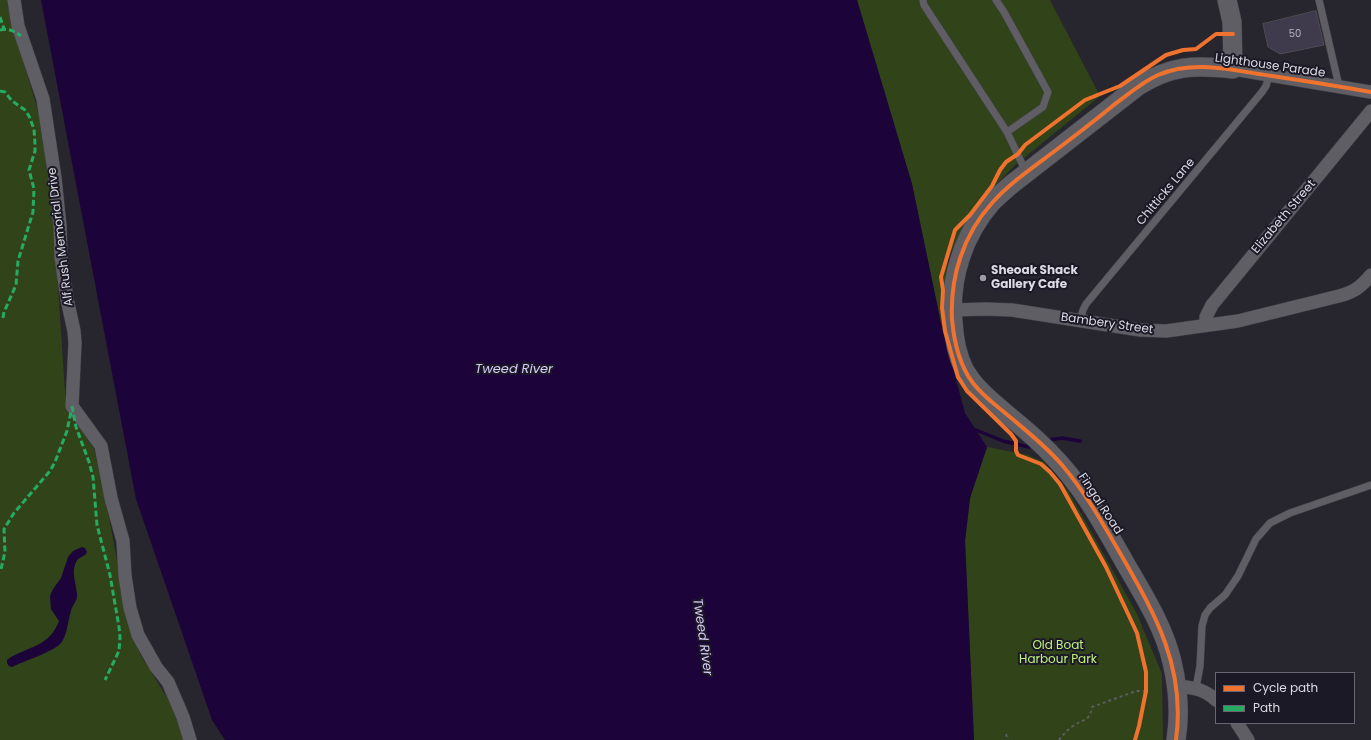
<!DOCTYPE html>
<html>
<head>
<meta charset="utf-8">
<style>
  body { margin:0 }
  #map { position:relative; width:1371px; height:740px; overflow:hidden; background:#27262e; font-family:Poppins,sans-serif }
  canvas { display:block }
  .legend { position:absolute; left:1215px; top:672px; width:140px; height:52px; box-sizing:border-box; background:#1c1927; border:1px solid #696673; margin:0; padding:5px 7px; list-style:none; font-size:12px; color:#dcdae4 }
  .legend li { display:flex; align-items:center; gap:8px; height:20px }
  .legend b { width:20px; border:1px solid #696673 }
</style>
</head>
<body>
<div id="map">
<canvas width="1371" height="740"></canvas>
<ul class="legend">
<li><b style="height:5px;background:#ef722f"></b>Cycle path</li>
<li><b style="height:5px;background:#26ab63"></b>Path</li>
</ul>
</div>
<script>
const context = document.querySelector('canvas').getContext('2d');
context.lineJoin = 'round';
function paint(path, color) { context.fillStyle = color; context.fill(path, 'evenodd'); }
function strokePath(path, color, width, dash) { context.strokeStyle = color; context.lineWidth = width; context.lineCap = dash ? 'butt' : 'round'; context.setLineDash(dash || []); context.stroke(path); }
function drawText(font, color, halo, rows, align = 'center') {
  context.font = font + ' Poppins,sans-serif'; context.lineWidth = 4; context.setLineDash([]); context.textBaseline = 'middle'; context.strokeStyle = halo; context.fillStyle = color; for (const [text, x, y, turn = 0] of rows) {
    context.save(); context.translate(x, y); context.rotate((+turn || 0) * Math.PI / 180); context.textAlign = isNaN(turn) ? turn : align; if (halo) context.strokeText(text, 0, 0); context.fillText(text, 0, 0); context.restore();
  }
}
paint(new Path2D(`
  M0,0H9L13,27L39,114L53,212L66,407L94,449L105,495L125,605L140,654L179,717L185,740H0Z
  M857,0H1050L1100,96L1013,167L978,204L948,257L942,328L912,184Z
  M987,447L1028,455L1044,462L1069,492L1137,614L1162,674L1163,740H974L965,541L970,498Z`), '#314319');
paint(new Path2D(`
  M41,0H857L912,184L942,328L965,413L987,447L970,498L965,541L974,740H225L212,720L136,499Z
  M82,547L85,548L87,552L85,555L78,559C70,570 76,582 77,594C78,601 72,605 71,611C68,620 67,636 61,643C55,651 22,662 12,667L9,666L7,663V660L11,657C32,646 50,645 59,621L51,609L50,596L53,589L61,578L68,557L73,551Z`), '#1c0339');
strokePath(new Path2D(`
  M976,430L1003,441L1029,447
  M1049,440L1062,438L1080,441`), '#1c0339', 3.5);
const building = new Path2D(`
  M1316,11L1324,45L1280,54L1268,47L1263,24Z`);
paint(building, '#403a4d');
strokePath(building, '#4d4c52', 1);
const lane = new Path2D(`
  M923,0L924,5L1007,132L1026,172
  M996,0L1004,12L1048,92L1043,107L1007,132
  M1319,0L1339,86
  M1080,321L1083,310L1086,304L1262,92L1266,86L1269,76
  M1196,688L1200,666L1202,626L1205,615L1210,608L1225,595L1238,576L1256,539L1270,523L1290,513L1371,485`);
const street = new Path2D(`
  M14,0L18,26L43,99L55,178L60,226L61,257L67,299L74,331L75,343L72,406L101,446L111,498L123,541L125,576L130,608L138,635L156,667L168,682L183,717L190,740
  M1233,69L1371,92
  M952,310L986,309L1012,310L1140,330L1166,331L1238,321L1339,296C1354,292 1361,287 1371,275
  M1206,325V317L1212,305L1371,111
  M1177,686C1193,688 1203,688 1216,700
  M1237,723L1248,740`);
const secondary = new Path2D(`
  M1176,740C1180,715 1178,687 1172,662C1164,627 1143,594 1125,563C1103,524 1082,485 1050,453C1036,438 1020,425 1004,412C989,399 974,387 964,369C957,355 954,339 953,322C949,279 963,235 992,202C998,196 1005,190 1012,184L1138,86C1172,65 1194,65 1233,69L1232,22L1227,0`);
strokePath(lane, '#424047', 8);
strokePath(street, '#424047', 14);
strokePath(secondary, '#424047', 20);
strokePath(new Path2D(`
  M1006,734L1008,740
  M1059,740C1063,735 1067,730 1073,726C1083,719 1090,722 1092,707L1136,691H1146`), '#5d5c62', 2, [3, 3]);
strokePath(lane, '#5f5e64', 7);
strokePath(street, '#5f5e64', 13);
strokePath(secondary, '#5f5e64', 19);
strokePath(new Path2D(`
  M0,17L4,29
  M0,30C9,28 14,31 21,36
  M0,91L5,92L12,101L25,110L29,116L34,129L35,144V151L29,170L34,189L33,212L18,261L16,285L4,312L3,318
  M72,406L76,427L89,462L93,477L97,525L110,575L119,627L120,637L119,651L105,680
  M1,569L5,552L4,529L14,513L50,471L55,462L67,431L71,412`), '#26ab63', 3, [6, 3]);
strokePath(new Path2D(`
  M1135,740L1139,726L1146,691V672L1137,633L1106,567L1060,484L1050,472L1041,464L1018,455L1016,451V441L1011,434L967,391L958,377L945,331L942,308L943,290L941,277L955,230L970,215L992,186L1000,170L1006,162L1018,154L1025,145L1085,100L1120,86L1166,55L1183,50L1196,49L1216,34H1233
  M1176,740C1186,667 1155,614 1120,553C1102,522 1085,492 1062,465C1045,445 1024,429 1004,412C993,403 982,395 973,383C959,365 954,342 952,319C950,277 963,235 992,203C1008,185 1029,170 1048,156C1071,139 1093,122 1115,104C1129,94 1142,82 1158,75C1195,59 1235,71 1272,76C1305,81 1338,86 1371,92`), '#ef722f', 4);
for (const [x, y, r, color] of [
  [983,278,4,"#9d9ba4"]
]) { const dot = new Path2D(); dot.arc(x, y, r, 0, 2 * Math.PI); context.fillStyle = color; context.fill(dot); strokePath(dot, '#1c1927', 1.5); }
drawText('10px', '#b5b2be', null, [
  ["50",1295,34]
]);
drawText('12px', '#dcdae4', '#1c1927', [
  ["Lighthouse Parade",1270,66,8],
  ["Chitticks Lane",1166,192,-50],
  ["Elizabeth Street",1284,217,-50],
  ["Alf Rush Memorial Drive",61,237,-97],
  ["Bambery Street",1107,324,8],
  ["Fingal Road",1100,504,57]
]);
drawText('bold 12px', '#dcdae4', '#1c1927', [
  ["Sheoak Shack",991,271],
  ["Gallery Cafe",991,285]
], 'left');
drawText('12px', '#c1f47d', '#1c1927', [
  ["Old Boat",1058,646],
  ["Harbour Park",1058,660]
]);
drawText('italic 13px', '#d8ccf9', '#1c1927', [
  ["Tweed River",514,370],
  ["Tweed River",702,637,82]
]);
</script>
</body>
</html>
